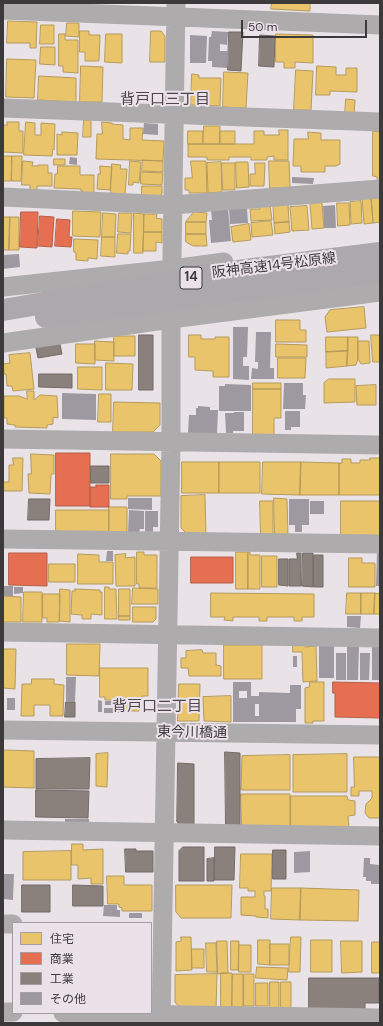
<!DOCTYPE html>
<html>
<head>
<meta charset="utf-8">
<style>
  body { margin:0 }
  #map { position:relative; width:383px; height:1026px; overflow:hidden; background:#e9e3e7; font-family:"DM Sans","Noto Sans JP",sans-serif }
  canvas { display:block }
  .frame { position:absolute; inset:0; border:4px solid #3c393b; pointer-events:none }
  .legend { position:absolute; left:12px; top:922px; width:140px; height:92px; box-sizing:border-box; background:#ebe1e8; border:1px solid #a59ea3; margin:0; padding:5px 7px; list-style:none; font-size:12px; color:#3c393b }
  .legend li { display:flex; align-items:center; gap:8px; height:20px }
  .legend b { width:20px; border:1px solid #a59ea3 }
  .scale { position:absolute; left:241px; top:20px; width:126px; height:18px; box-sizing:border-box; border:2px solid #3c393b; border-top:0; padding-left:5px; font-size:12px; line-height:14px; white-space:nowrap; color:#3c393b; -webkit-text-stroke:3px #ebe1e8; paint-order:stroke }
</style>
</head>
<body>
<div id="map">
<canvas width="383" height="1026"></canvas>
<div class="frame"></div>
<ul class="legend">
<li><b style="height:11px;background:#e9c46a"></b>住宅</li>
<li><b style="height:11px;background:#e76f51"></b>商業</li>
<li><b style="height:11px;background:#8a817c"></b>工業</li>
<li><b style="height:11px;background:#9e98a1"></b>その他</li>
</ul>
<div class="scale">50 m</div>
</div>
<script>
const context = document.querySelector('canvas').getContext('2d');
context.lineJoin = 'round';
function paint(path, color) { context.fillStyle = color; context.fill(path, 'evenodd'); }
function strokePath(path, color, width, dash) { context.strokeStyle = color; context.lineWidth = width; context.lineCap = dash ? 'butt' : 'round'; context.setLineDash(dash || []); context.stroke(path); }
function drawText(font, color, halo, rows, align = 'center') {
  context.font = font + ' "DM Sans","Noto Sans JP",sans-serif'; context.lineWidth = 4; context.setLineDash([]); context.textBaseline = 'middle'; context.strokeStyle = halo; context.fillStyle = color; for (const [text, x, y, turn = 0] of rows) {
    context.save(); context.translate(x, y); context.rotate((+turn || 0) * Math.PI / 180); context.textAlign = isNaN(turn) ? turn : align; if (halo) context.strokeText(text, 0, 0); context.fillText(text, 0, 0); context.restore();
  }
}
const homes = new Path2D(`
  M272,3H310V11L271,9Z
  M8,21L37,22L36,48H30V43H7Z
  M67,23H79V37L66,36Z
  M41,25H54V44H40Z
  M80,31H89V35H100L99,61H85V52H80Z
  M151,31H161L165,36V62H150Z
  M59,34H65V40H78V73L63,72V66H59Z
  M106,34H122V63L105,62Z
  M276,34L313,35V63L295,62V68H284V62H276Z
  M41,47H55V65L40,64Z
  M7,59L36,60L34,98L6,97Z
  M81,66L103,67L102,102H80Z
  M317,66L336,67V75H346V68H357V92L330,91V95H316Z
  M296,70L313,71L311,110H294Z
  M224,72L248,73L246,108L223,107Z
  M192,74L199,75V78H221L220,106L191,105Z
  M39,76L76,78V102L38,100Z
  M346,99L355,100L354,115L345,114Z
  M84,120H91V137H83Z
  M7,122H19V131H23V153L3,152V125H7Z
  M26,122L35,123V135H41V123L55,124L54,150L53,149L52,156L24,155Z
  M102,122L112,123V124L123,125V139L130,140V128H143L142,140L164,141L163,161L96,159L97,134H102Z
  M204,126H220V144H203Z
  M279,130H288V160H274V156L267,157V160H251V157H229V160H207V157H188V144H254V131H264V135H279Z
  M188,131H203V144H188Z
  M220,131H235V144H220Z
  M373,131L380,132V183H378L377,177L373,176Z
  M62,132L78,133L77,155H57V134L62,135Z
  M308,132L321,133V140H340V164L336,166H325V172H301V166H293L294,139H308Z
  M3,156H12L11,181H3Z
  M12,156H22L21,181H12Z
  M54,159H65V165H54Z
  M143,160L163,161V172L142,171Z
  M23,161L33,162L32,166H38V165H48V173H52V186H37V190H30V185H22Z
  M130,161L141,162L139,183L133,182V185H129Z
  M191,161H206L207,193H189V190H185V178H192Z
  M269,161H289L290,188H270Z
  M221,162L222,192L208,193L207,163Z
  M236,162H248L249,187L237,188Z
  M222,163H235V190H223Z
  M255,163H265L264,186H250V174H255Z
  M112,164L121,165L120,169H127L125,195L111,194Z
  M58,166H80V175H94V194L82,193L83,191H81V189L54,188L55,174H57Z
  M100,166L112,167L110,190L97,189L98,174H100Z
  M141,172L163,173L162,185L141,184Z
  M142,186H162V194L159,196H142Z
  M380,196V222L373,223L371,197Z
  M371,197L373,223L364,224L362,198Z
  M361,201L362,223L351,224L350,202Z
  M322,203L324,228L312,229L310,204Z
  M337,203H349L350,225L338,226Z
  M288,204L289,222L274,223L273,205Z
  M270,205L272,220L251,221L250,209H260V206Z
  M307,206L309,230L292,231L290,207Z
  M73,211L101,212L100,237L73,236Z
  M194,212L207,213L206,222H186L187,220Z
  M103,213L116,214L115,237H102Z
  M119,213H132L131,233L118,232Z
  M134,213L144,214L143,253H134Z
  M144,214H157L156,218L162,219V232H144Z
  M3,217H10L9,250H3Z
  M10,217H19V250H9Z
  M271,221L273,235L252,237L251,223Z
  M186,222H206V234H186Z
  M289,222L290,232L275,234L274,223Z
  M249,224L251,240L233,242L231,227Z
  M144,232H162V243L156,242V251H143Z
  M118,234H131L130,251H128V254L117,253Z
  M186,234H206L207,246H193L186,242Z
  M102,237H115V257L101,256Z
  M74,239L98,240L97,259L88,258V261L76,260V253L74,252Z
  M364,307L366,328L327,332L325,317L330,310Z
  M276,320H300V330H306V342H276Z
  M189,335H201V339H215V337H229V377H213V371L195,370V357H189Z
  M371,335H380V362H373Z
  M114,336H135V356H114Z
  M326,337H348V351L326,352Z
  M348,337H358V359L356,365L347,366Z
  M95,341L114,342V361L95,360Z
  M358,341H369L370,363L361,364L358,359Z
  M76,344H95V364L76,363Z
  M276,344L307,345V357H276Z
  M348,351L347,366L326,368V352Z
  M30,353L34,389L13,391L12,386H7L6,374H4L3,364L10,363L9,355Z
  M278,358H306L305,378H278Z
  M106,363L133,364L132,390H106Z
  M78,367H102V390L78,389Z
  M329,379H355V402L324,403V383Z
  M253,383H281V389H253Z
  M376,385V405H357L356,386Z
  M253,389H281V418H274V435H253Z
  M27,391H34V400L40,395L57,396L58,418L53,417V424L47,425V428L15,427V425L7,424V418H4V396H19L27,399Z
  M99,394H111V422H98Z
  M114,402L160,403V425L153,432H113Z
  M31,454L54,455V474H51L50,494L29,493L28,474H31Z
  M111,454H154L161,461V496H127V499H111Z
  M13,458H23L22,491H3V482H9V465H13Z
  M370,458H380V495H339V463H342V459H351V463H360V460H370Z
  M182,462H219V493H182Z
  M219,462H260V493H219Z
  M263,462H301L300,495L262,494Z
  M301,462L339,463V495H300Z
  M205,495L206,536L188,535L181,528V496Z
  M274,498L287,499L288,536H275Z
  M260,501H273V536H261Z
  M341,501H380V538L341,537Z
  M109,507H127V534H109Z
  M56,510H109V534H56Z
  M137,552H144V555H157V588H139V584H137Z
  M236,552H248V589H236Z
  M248,552H250V555H260V589H248Z
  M78,554L99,555V562H113V584H78Z
  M126,554L125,558L135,557V586H116L115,555Z
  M262,556H277V587H262Z
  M349,558H362V563H375V587H349Z
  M49,564H75V582H49Z
  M105,587H109V589H116L117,619H105Z
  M133,588L158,589V604H132Z
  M60,589L70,590V622L60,621Z
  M75,589L100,590V592H102V615L91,614V619H82V615L71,614L72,591H75Z
  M119,589H130V616H119Z
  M24,592H42V622H23Z
  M211,593L314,594V617H302V621H294V617H267V621H259V617H233V621L224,620L225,617H211Z
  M347,593H361V614H346Z
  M361,593H375L374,614H361Z
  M375,593L380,594V614H374Z
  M43,594H60L59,622H47V618H43Z
  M3,596L21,597V622H3Z
  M133,607H156V619L153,622H133Z
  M119,616H130V620H119Z
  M67,644H100L99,676L67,675Z
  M224,645H262V679H224Z
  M293,645H305V647L316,646L317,681L303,682L302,652H293Z
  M3,649H16L15,689L3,688Z
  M202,650L203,653H216V665L221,666V676H189L188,668H181V658H186V651Z
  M100,668H148V696H142V700H139V711H124L125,700H105V697H100Z
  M32,679H54V684L64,685L63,716H50V705H34V716H21L22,684H31Z
  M310,682H324V721H313V723H305V688L309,687Z
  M179,684H200L199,721H178Z
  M231,696V722L204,721L203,697Z
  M3,750L34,751V788L3,787Z
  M108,753L107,787L96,786V754Z
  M347,754V792H293V755Z
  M290,755V790H241L242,756Z
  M354,757H380V818H369L365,813L366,804L372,798V791H359V796H351V787H354Z
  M241,794H290V827H242Z
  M291,796H347L348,800L355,801V815L348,816L349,828H291Z
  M72,844H83V850L103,849V884H91V878L78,879V865H72Z
  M71,851V880H23V852Z
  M241,854H272L271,891H264V896H265V909H268V918L256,917V916L241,915V897H255V891H248V888H240Z
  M107,876H124V885H152V911H122V908L119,907V904H108Z
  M176,885H232L231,918H181L176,912Z
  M272,888H301L300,920L271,919Z
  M301,888L359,890L358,921L300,920Z
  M181,937H191L192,970L176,971V942L181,941Z
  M291,937H301L300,972H289Z
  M258,940H270V965L258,964Z
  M311,940H332V972H311Z
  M217,941H227L228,973L218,974Z
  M231,941H239L238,970H231Z
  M341,941H362V972L342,973Z
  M372,942H380V973H372Z
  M206,943H216L217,972H207Z
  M270,944H289V965H270Z
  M239,945H251V972H239Z
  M192,949H204V968H192Z
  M257,967L288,968L287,980L256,978Z
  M221,973H232V1009H221Z
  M217,974L216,1011L182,1010L175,1002V975Z
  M233,974H243V1007H232Z
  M244,974H254V1006H244Z
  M270,982H279V1008H270Z
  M281,982H291V1008H281Z
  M256,983H268V1006H256Z`);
paint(homes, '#e9c46a');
strokePath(homes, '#b59a5c', 1);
const shops = new Path2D(`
  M21,212H38L37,248L20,247Z
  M40,216L54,217L52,247L38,246Z
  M57,219L70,220L69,237H72L71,247L55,246Z
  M56,453H90V506H56Z
  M96,485H109V507H90V487H96Z
  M9,553H47V586L9,585Z
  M191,557H233V583H191Z
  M333,682L380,683V718L335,717V693H333Z`);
paint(shops, '#e76f51');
strokePath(shops, '#b45f4a', 1);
const industry = new Path2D(`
  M229,32H243L241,71L228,70Z
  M260,35L275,36L274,67L259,66Z
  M139,335H153V390H139Z
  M60,344L62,354L38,358L36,348Z
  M39,374H72V388L39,387Z
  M91,466H109V483H91Z
  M29,499H50L49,520H28Z
  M297,553H301V586H289V559H297Z
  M303,553H313V587L302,586Z
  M314,555H323V587H314Z
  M279,559H288V586L279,585Z
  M66,702H75V717H65Z
  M225,752L240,753V830H226Z
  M90,758L89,789H36V759Z
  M178,763L194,764V829H184L177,822Z
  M36,790L89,791L88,818L36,817Z
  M183,847H204V881H179V851Z
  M215,847H235L234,880H215Z
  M125,849H136V851H153V872H126Z
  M273,850H286V879H273Z
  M214,858V881H207V859Z
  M22,885H50V912H22Z
  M73,885L103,886V906H73Z
  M309,978H379V1003H365V1012H309Z`);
paint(industry, '#8a817c');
strokePath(industry, '#736b68', 1);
paint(new Path2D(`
  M212,31L228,32L227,45L220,44V51H228L227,68L212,67V61H208L209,37H211Z
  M190,35L207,36L206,63H190Z
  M144,123L158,124V135L143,134Z
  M70,157L77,158V165L69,164Z
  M292,177L314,178L313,184L292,183Z
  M335,205L336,228H324L323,206Z
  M228,208L231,241L211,243L209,220H212L211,210Z
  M229,208H247L248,223L230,224Z
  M19,254L20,267L3,269V255Z
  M233,327H248L247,357H243V366H249V380L233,379Z
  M256,332H271L270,368H274V379H251L252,368L258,369V362H255Z
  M284,383H303V395H306L305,409H283Z
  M225,384L251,385V411H219V386H225Z
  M62,393L96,394V420L62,419Z
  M198,406L210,407V410H218L217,433H188L189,415H196V408H198Z
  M285,411H300V427H291V430H285Z
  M234,412H244V431H233V433H226L225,413H234Z
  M128,498H152V510L128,509Z
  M289,499H309V525H302V532H295V525H289Z
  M310,501H324V514H310Z
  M129,510L144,511V529H140L139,532H128Z
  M145,511H158V527H153V532H145Z
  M107,551H113V561H106Z
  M377,553H380V586H376Z
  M3,586H13V596H3Z
  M14,587H23V593L14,594Z
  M347,616H361L360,628L347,627Z
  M319,644H334V678H319Z
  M372,644L380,645V680H372Z
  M347,646H359L358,680H347Z
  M336,653H346V680H336Z
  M360,653H370L369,680H360Z
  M293,656H297V667H293Z
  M66,677H76L75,702H66Z
  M233,682H251V696H259V692L290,693V685H301V709H296V722H233ZM239,691H247V698H239ZM255,704H259V716H255Z
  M7,698H15V710H7Z
  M98,700L102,701V712H98Z
  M105,701H119V705H105Z
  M104,708H119V713H104Z
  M65,819H89V827L65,826Z
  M310,851V872L294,873V852Z
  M364,858H370V864L380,865V884H371V881H366V877H363Z
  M3,874H14L13,900L3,899Z
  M104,905H117V910H120V917L103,916Z
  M129,913H142V918H129Z`), '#9e98a1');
strokePath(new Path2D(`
  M3,10L380,25
  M3,108L380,122
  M3,197L173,205L380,189
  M3,287L172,269L224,262
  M3,343L171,319L380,292
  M3,439L380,445
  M3,539L380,544
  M3,632L380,638
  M3,730L380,735
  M3,830L380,836
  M3,924H13
  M3,1012H13
  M63,1013L380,1018
  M161,1023L171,441V319L176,3`), '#adabac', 19);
strokePath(new Path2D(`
  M3,310L214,274L380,253
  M46,317L380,272`), '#ada8ab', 22);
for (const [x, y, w] of [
  [191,278,22]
]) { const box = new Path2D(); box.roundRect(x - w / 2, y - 11, w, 22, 3); context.fillStyle = '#ebe1e8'; context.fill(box); strokePath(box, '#3c393b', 1); }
drawText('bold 13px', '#3c393b', null, [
  ["14",191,278]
]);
drawText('14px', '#3c393b', '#ebe1e8', [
  ["阪神高速14号松原線",274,266,-7],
  ["東今川橋通",192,733,1]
]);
drawText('15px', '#4c454a', '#ebe1e8', [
  ["背戸口三丁目",165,100],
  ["背戸口二丁目",157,707]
]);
</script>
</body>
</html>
